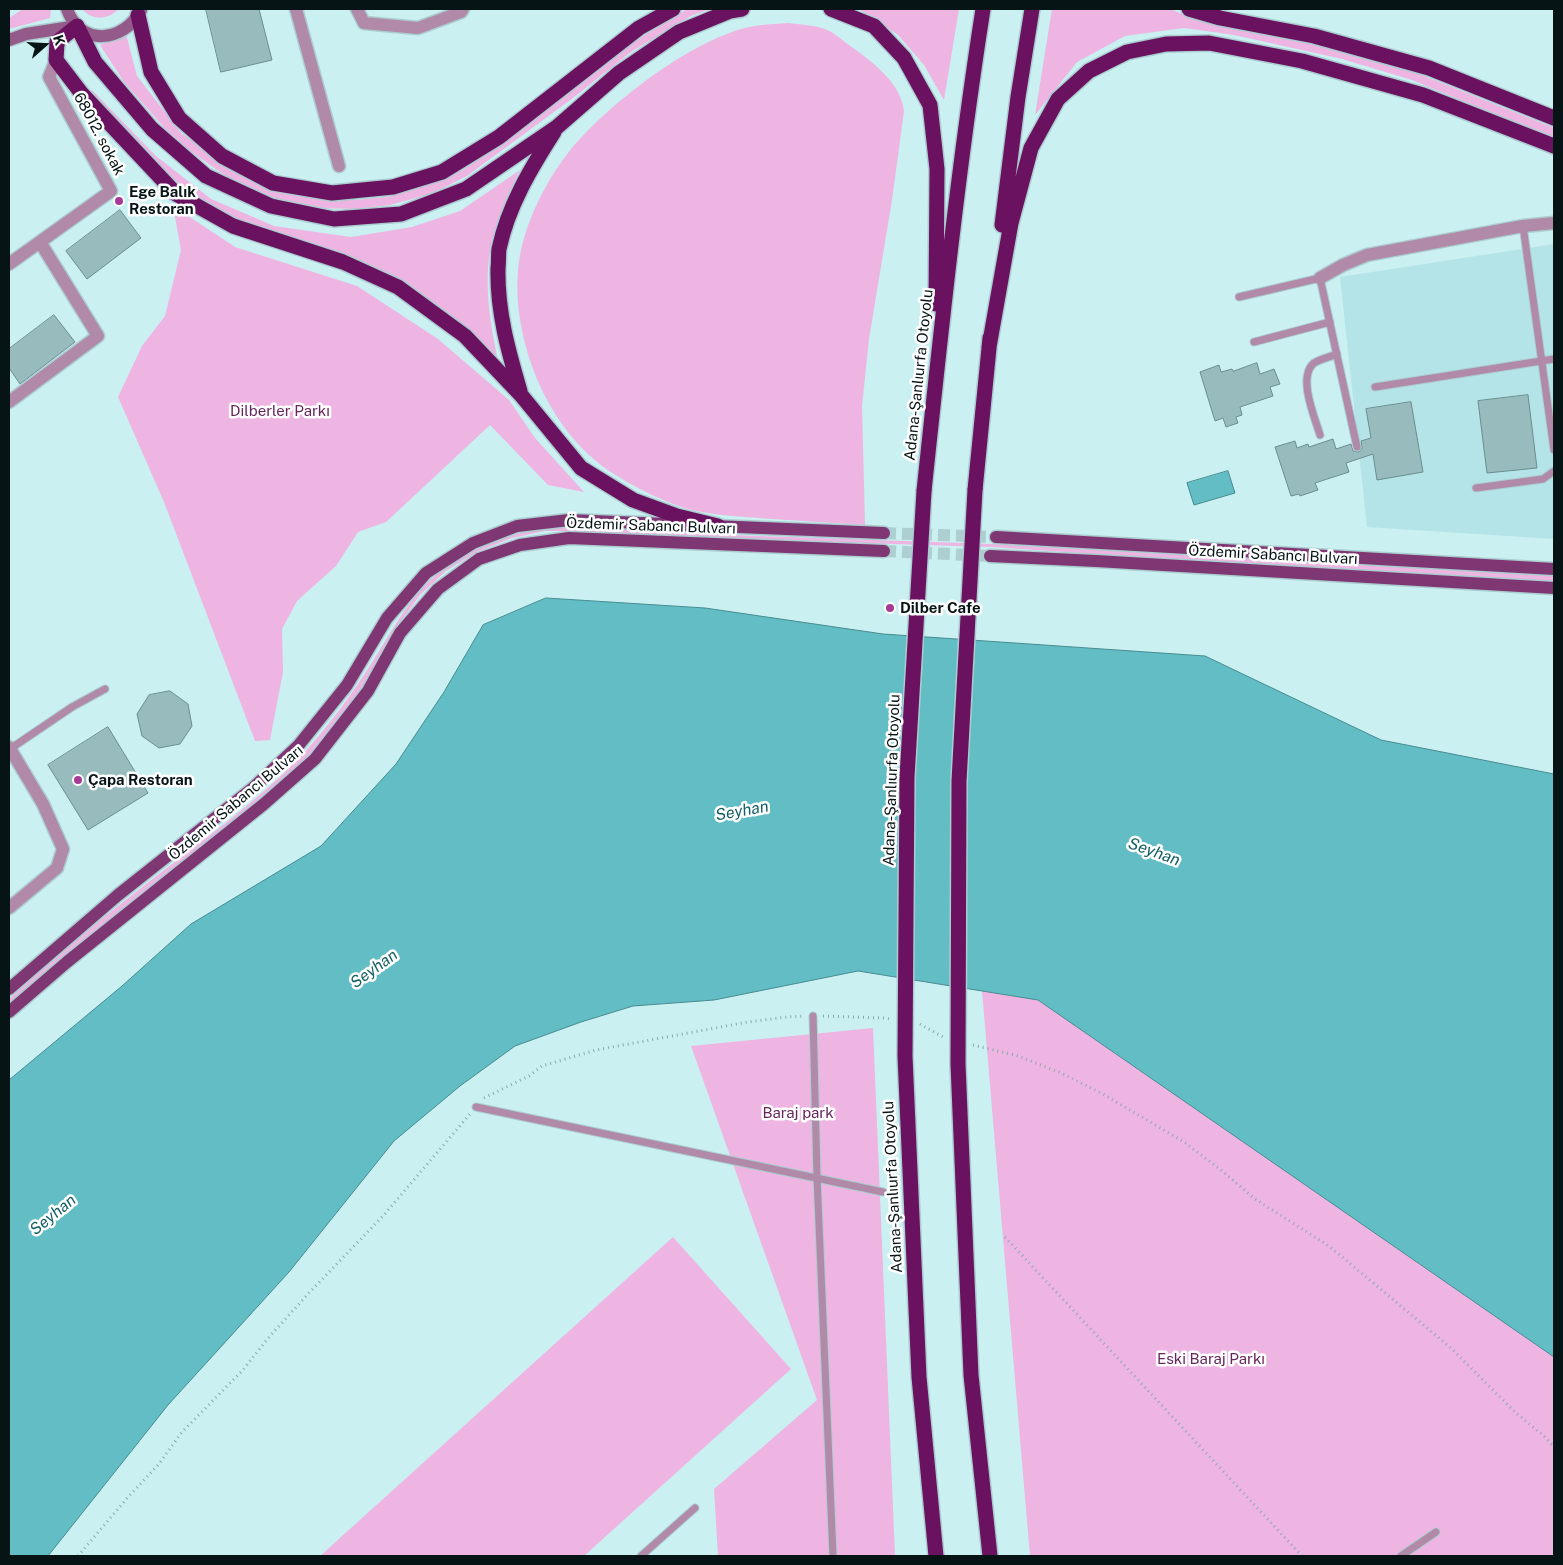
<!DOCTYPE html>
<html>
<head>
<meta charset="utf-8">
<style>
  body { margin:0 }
  #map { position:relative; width:1563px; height:1565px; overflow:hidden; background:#caf0f2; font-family:"Public Sans",sans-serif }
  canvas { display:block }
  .frame { position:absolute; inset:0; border:10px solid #061415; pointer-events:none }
  .north { position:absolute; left:20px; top:20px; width:50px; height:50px; -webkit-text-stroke:4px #fff; paint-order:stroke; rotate:71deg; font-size:14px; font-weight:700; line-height:20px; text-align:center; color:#061415 }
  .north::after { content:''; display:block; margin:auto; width:18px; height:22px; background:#061415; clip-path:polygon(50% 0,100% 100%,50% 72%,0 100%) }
</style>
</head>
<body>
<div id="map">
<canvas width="1563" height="1565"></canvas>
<div class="frame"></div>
<div class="north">K</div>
</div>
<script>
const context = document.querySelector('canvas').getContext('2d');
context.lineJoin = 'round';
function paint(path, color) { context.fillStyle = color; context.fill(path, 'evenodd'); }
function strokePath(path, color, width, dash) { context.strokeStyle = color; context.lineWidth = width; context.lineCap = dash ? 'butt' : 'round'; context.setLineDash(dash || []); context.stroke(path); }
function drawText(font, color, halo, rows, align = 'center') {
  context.font = font + ' "Public Sans",sans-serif'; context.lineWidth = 5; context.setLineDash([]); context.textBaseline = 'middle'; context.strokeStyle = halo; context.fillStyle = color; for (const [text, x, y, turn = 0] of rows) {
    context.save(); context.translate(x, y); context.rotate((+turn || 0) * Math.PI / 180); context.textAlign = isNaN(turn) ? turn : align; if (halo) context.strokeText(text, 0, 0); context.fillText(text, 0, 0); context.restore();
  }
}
paint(new Path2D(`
  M1554,244V539L1367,527L1340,277Z`), '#b4e4e7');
paint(new Path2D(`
  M23,9H51L50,18L9,29V18Z
  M82,9H119C107,20 93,21 82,9Z
  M687,9H710L691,16L631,52L573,98L467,176L431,194L390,205L356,209L309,208L277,199L230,179L176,141L124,82L100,45L126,34L137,76L181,133L234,172L278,191L311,198L355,200L387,197L427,185L463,170L569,92L626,47Z
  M859,9H959L944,100L924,65L898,35Z
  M1052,9H1171L1186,16L1347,52L1414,72L1554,128V138L1412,80L1342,59L1234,35L1184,28L1125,36L1077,62L1035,115Z
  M789,23C803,25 815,25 827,30C835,33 842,40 849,45C872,62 900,81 904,111L892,200L869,339L862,406L865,525C834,523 803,521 772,519C745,517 719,516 692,510C669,504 639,490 619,477C584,457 558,424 541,388C520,342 509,285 525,235C534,205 551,174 571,149C609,104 687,43 745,28C760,24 775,24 789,23Z
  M92,90L156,156L211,199L274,226L351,237L412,227L460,211L520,170C508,195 497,219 491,246C483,282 491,329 499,365L454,320L236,220L201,202L154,163L89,94Z
  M173,206L235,247L357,286L438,339L509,400L535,438L584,492L548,485L490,425L386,522L358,532L336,566L297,601L282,629L283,672L270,740L255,741L164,502L118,397L142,346L165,316L181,250Z
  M546,527H572L729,535L993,544L1554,576V581L1166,559L992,547L632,536L571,531H545L512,538L477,552L446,571L421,594L397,626L371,674L335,726L288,778L135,898L9,1004V999C50,962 92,926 136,892C185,853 237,817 283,774C315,744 342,708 366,672C390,635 409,594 446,567C476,545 510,535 546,527Z
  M982,991L1038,1000L1554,1357V1556H1030Z
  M873,1028L895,1556H718L714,1489L817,1400L691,1046Z
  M673,1237L791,1369L584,1556H320Z`), '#eeb5e2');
const water = new Path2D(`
  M1228,471L1235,493L1194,505L1187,483Z
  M546,598L705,608L883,634L1205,656L1381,740L1554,774V1357L1038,1000L858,971L714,1000L633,1006L581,1022L515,1046L460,1086L394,1141L289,1272L168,1405L48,1556H9V1080L122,986L191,924L321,846L396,764L444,692L483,625Z`);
paint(water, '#62bec4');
strokePath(water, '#468b90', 1);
const building = new Path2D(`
  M206,9H259L272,60L221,72Z
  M120,210L141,238L87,279L66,251Z
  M54,315L75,342L20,384L9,368V349Z
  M1257,363L1260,374L1274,369L1280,384L1270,387L1273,396L1240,407L1242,415L1236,417L1238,423L1226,427L1223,418L1215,421L1200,372L1219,365L1221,372L1232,369L1233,371Z
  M1528,395L1537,468L1487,473L1478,401Z
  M1411,402L1423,472L1377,480L1373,454L1346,463L1349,472L1315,483L1318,490L1300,496L1299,494L1291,496L1275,447L1295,441L1297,448L1308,444L1309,447L1333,439L1336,449L1351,444L1353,451L1359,452L1362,448L1361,441L1371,438L1366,409Z
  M170,691L188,704L192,726L180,744L159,748L142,736L137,714L149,695Z
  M108,727L148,793L88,830L48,765Z`);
paint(building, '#98bcbe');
strokePath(building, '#6b8e90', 1);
strokePath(new Path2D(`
  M884,533L996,537
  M884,551L990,556`), '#adcfd1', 12, [12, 6]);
const service = new Path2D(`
  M1523,226L1554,450
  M1239,297L1320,278L1357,447
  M1254,342L1330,322
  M1375,387L1554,359
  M1320,435C1315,418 1297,377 1314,363C1320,359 1330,357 1337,354
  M1476,488L1543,479L1554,471
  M10,749L72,707L105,689
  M813,1016L817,1177L833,1556
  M476,1107L883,1192
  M641,1556L695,1508
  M1401,1556L1436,1532`);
const minor = new Path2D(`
  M296,9L339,166
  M357,9L364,23L418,28L461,12L463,9
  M9,264L111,191L49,77L56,60
  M1320,278L1343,265L1367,255L1523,226L1554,223
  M9,402L98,336L40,242
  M9,747L43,804L63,849L57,868L9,908`);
const secondary = new Path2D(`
  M67,9C80,47 124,43 141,10
  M9,40L26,34L77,26`);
const primary = new Path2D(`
  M996,537L1554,569
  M990,556L1096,561L1554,588
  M9,989L118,895L253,788L298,746L347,685L387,618L426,573L473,543L517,526L569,520L884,533
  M9,1012L67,962L264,804L315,759L368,691L400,633L438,589L479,559L520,545L569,538L884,551`);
const motorway = new Path2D(`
  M831,9L874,26L904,58L930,105L937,169L936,304
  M1189,9L1220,18L1314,36L1429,68L1554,118
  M138,15L151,72L179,118L222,156L273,183L332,193L393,187L442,172L499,137L639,28L673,9
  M1002,225L1018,97L1032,9
  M989,347L1011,223L1031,148L1058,99L1089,71L1127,52L1166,44L1209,43L1302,61L1423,95L1554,146
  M520,391C508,350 497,311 498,268C499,261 498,255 499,249C508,206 531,168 554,132
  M975,490L990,338
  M924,491C941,330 958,169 983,9
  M718,526L677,516L633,500L581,468L521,395L465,336L398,287L343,262L233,226L176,194L82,94L56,60L57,42L77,26L95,62L152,129L206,176L271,206L334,219L401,214L466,189L557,127L619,73L679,32L730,11L742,9`);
strokePath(service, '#abcdcf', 9);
strokePath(minor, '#abcdcf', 15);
strokePath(secondary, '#abcdcf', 15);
strokePath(primary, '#abcdcf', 15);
strokePath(motorway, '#abcdcf', 18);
strokePath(new Path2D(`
  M823,1016L883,1018L891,1019
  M920,1024L943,1037
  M973,1045L1018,1056L1061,1073L1103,1094L1184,1142L1221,1170L1255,1199L1329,1246L1451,1348L1516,1413L1544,1436L1554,1447
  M484,1098L529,1076L542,1066L596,1050L748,1022L787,1017L804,1016
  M1005,1237L1302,1556
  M78,1556L129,1496L159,1464L182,1432L242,1371L270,1336L309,1293L383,1216L470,1114`), '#8ba9ab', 3, [1, 4]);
strokePath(service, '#b189a9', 7);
strokePath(minor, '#b189a9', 12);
strokePath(secondary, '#945a8a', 12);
strokePath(primary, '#7e3773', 12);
strokePath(motorway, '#6a1260', 15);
const motorwayBridge = new Path2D(`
  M975,490L959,781L958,1064L971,1375L990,1556
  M924,491L907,777L905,1056L919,1377L936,1556`);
strokePath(motorwayBridge, '#abcdcf', 18, []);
strokePath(motorwayBridge, '#6a1260', 15);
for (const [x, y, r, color] of [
  [119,201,5,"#a73a98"],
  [890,608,5,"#a73a98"],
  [78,780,5,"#a73a98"]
]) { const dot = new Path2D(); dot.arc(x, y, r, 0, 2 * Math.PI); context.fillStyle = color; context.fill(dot); strokePath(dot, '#fff', 2); }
drawText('15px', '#061415', '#fff', [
  ["68012. sokak",99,134,62],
  ["Adana-Şanlıurfa Otoyolu",919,375,-84],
  ["Özdemir Sabancı Bulvarı",651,526,2],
  ["Özdemir Sabancı Bulvarı",1273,555,3],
  ["Adana-Şanlıurfa Otoyolu",892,780,-88],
  ["Özdemir Sabancı Bulvarı",236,803,-40],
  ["Adana-Şanlıurfa Otoyolu",893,1187,-93]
]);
drawText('bold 15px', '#061415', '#fff', [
  ["Ege Balık",129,192],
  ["Restoran",129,209],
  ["Dilber Cafe",900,608],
  ["Çapa Restoran",88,780]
], 'left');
drawText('15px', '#67265d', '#fff', [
  ["Dilberler Parkı",280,411],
  ["Baraj park",798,1113],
  ["Eski Baraj Parkı",1211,1359]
]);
drawText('italic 16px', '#126065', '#fff', [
  ["Seyhan",742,811,-10],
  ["Seyhan",1154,852,20],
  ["Seyhan",374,969,-36],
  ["Seyhan",53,1215,-39]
]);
</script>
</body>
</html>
